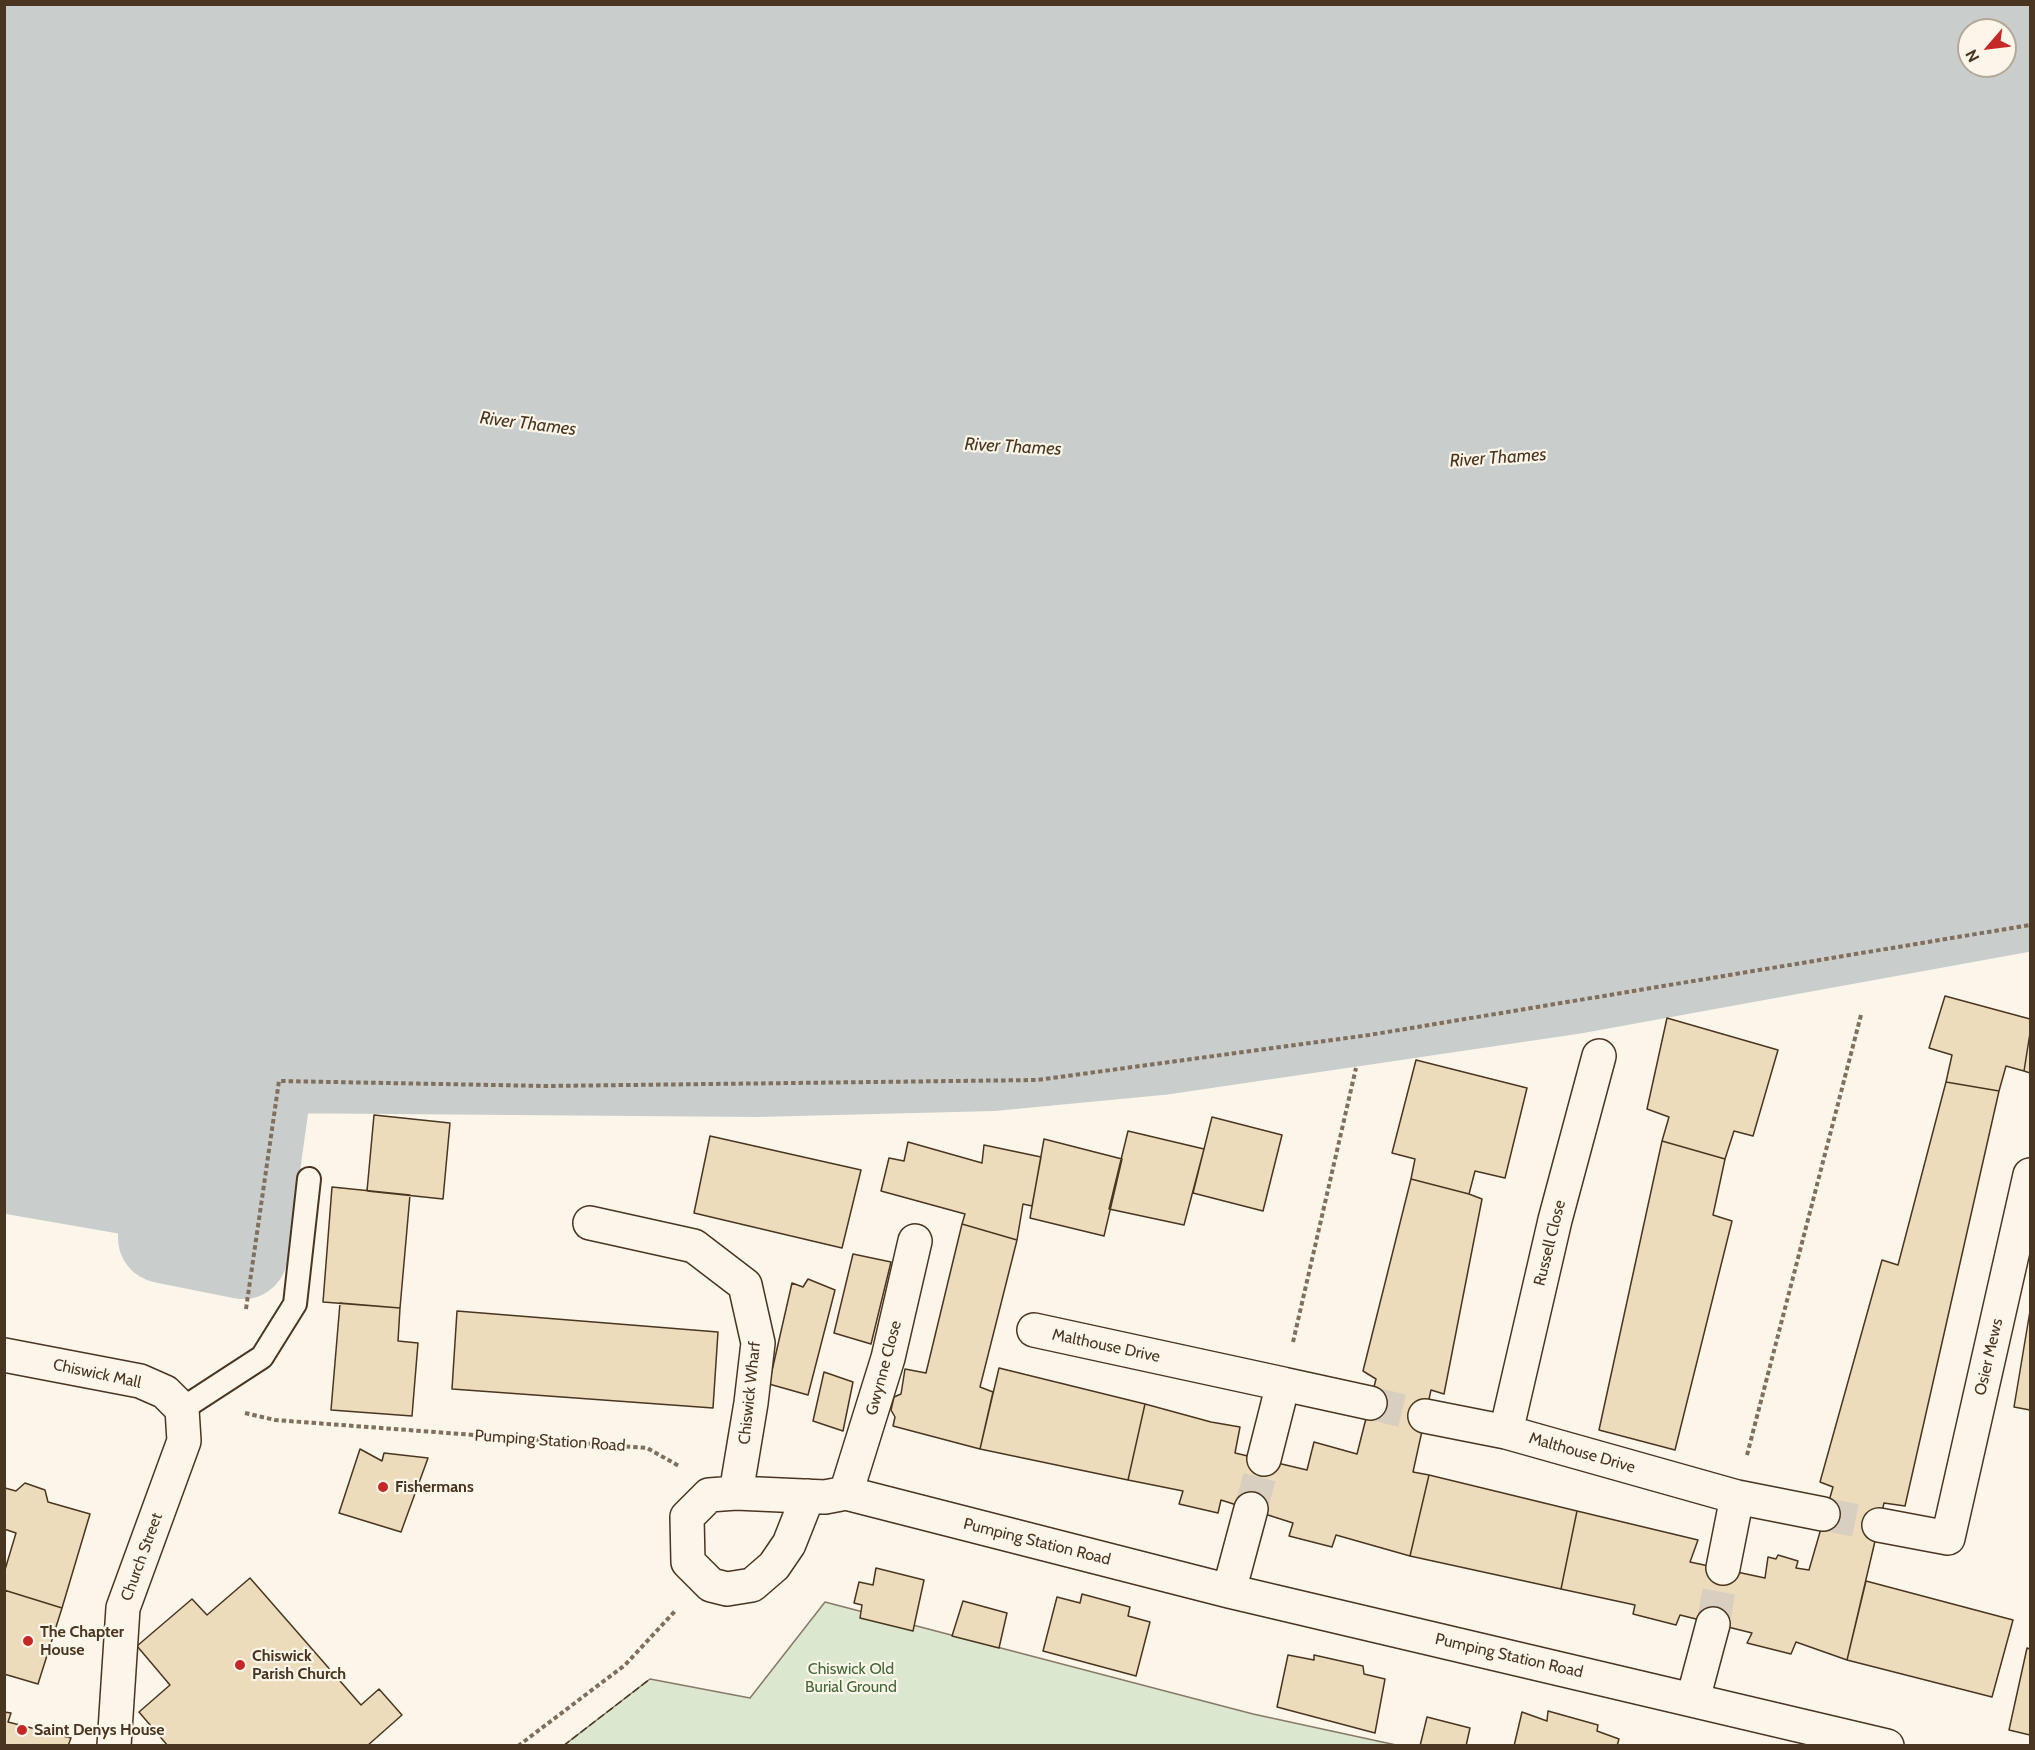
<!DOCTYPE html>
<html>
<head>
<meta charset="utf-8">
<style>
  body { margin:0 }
  #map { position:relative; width:2035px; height:1750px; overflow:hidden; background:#fbf6e9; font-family:Cabin,sans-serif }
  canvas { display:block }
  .frame { position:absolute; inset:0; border:6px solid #4a3520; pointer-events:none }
  .north { position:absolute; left:1957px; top:18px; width:60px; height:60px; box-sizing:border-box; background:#fbf6e9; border:2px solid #b4a999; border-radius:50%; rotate:242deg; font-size:16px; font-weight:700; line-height:24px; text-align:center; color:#4a3520 }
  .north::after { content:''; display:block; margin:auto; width:21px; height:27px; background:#c62828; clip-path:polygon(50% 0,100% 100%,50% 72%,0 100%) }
</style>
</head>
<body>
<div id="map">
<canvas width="2035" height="1750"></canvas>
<div class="frame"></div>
<div class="north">N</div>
</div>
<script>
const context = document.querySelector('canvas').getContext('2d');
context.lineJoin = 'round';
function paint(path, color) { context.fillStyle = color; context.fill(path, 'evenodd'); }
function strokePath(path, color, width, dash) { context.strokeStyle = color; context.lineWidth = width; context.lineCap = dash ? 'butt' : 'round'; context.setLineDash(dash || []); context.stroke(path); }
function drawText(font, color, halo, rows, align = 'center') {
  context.font = font + ' Cabin,sans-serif'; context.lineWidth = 4.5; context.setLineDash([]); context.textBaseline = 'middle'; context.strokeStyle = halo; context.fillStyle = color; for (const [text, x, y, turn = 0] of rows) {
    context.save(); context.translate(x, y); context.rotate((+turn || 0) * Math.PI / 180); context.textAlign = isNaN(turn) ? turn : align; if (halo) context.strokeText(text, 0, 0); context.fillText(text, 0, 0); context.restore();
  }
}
const green = new Path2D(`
  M825,1602L1253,1714L1396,1745L563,1746L650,1679L750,1698Z`);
paint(green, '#dce7d0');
strokePath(green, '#887966', 1.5);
const water = new Path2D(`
  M4,5H2030V906L1574,989L1161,1050L993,1066L757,1072L269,1068L243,1254L163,1238L164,1196L5,1168ZM1969,30H2005V66H1969Z`);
paint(water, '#c9cecd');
strokePath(water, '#887966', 1.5);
strokePath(new Path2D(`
  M4,1168L165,1196L163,1238L243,1254L269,1068L757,1072L993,1066L1161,1050L1574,989L2030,906`), '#c9cecd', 90);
const building = new Path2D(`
  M1945,996L2030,1019V1033L2024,1071L2006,1066L1999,1091L1946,1082L1952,1055L1929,1048Z
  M1667,1018L1778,1050L1753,1136L1734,1131L1725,1159L1662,1141L1669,1117L1647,1109Z
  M2030,1033V1073L2024,1071Z
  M1416,1060L1527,1088L1505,1178L1475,1171L1469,1194L1411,1179L1415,1159L1392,1153Z
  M1946,1082L1999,1091L1905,1506L1884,1503L1847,1660L1796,1642L1791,1654L1747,1643L1752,1633L1680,1615L1676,1625L1633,1614L1635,1605L1561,1589L1577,1511L1698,1540L1690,1562L1765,1578L1768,1557L1776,1559L1778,1555L1798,1561L1796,1568L1809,1570L1833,1487L1820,1482L1882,1260L1898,1265Z
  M374,1115L450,1123L443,1199L367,1191Z
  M1212,1117L1282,1135L1263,1211L1193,1193Z
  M1128,1131L1204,1149L1184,1225L1109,1209Z
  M710,1136L861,1170L842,1248L694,1213Z
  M1044,1139L1122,1159L1104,1236L1030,1218Z
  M1662,1141L1725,1159L1713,1215L1732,1221L1675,1450L1599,1430Z
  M908,1142L982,1163L984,1145L1041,1157L1032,1206L1023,1204L1017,1240L962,1224L965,1214L881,1191L889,1158L904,1161Z
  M1411,1179L1469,1194L1482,1199L1444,1394L1431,1390L1413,1472L1429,1475L1410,1556L1336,1535L1332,1547L1289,1536L1293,1523L1221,1500L1218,1513L1179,1504L1183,1491L1128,1480L1145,1404L1211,1422L1240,1427L1235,1453L1307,1470L1314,1442L1357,1454L1376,1379L1363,1371Z
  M332,1187L410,1195L400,1308L323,1302Z
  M962,1224L1017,1240L980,1387L993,1392L980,1449L893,1426L895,1417L891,1410L894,1397L901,1394L905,1369L926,1373Z
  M853,1254L891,1262L871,1344L834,1333Z
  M808,1279L835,1290L808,1395L769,1384L792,1283L803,1287Z
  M340,1303L400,1308L398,1341L418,1343L412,1416L331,1410Z
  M457,1311L718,1332L713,1408L452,1389Z
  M2030,1311V1410L2014,1407Z
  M999,1368L1145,1404L1128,1480L980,1449Z
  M824,1372L853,1382L843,1431L813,1421Z
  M360,1449L382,1461L384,1453L428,1458L401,1532L339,1513Z
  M1429,1475L1577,1511L1561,1589L1410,1556Z
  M25,1483L45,1490L48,1502L90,1514L62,1608L4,1590V1573L16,1533L4,1529V1490L5,1488L16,1491Z
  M876,1568L924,1580L913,1631L860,1618L862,1605L854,1603L859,1582L873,1585Z
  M250,1578L361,1705L379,1689L402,1715L367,1746H168L139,1712L170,1685L137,1646L192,1599L207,1615Z
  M1866,1581L2013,1620L1992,1697L1847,1660Z
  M4,1590L62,1608L38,1684L4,1674Z
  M1082,1594L1130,1607L1128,1616L1150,1622L1136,1676L1043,1651L1057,1597L1080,1603Z
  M963,1601L1007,1613L999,1648L952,1636Z
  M2027,1648L2030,1649V1735L2009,1730Z
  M1288,1655L1314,1660V1655L1363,1666L1364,1674L1385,1679L1375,1733L1277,1707Z
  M1548,1711L1598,1725L1597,1731L1619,1739L1617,1746H1514L1522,1712L1547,1721Z
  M4,1712L11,1713L8,1722L71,1738L68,1746H4Z
  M1427,1717L1470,1728L1466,1746H1420Z`);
paint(building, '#ecdcbc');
strokePath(building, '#4a3520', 1.5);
strokePath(new Path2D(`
  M1370,1403L1425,1416
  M1251,1509L1264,1459
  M1823,1514L1879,1525
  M1713,1624L1723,1568`), '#d8cfc1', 33, [33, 16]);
const service = new Path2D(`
  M182,1409L262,1357L295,1304L309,1179`);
const minor = new Path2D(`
  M590,1223L694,1246L745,1285L758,1343L751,1403L736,1493
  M1034,1330L1283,1384L1264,1459
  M4,1355L140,1381L165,1392L182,1409L184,1441L123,1608L114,1746
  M1283,1384L1370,1403
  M1425,1416L1506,1432L1737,1497L1823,1514
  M1506,1432L1555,1220L1599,1056
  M846,1493L888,1358L915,1241
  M808,1496L789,1544L774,1566L752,1585L727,1589L711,1585L688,1562L687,1517L709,1495L736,1493L825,1497L846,1493L1229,1591L1887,1746
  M1879,1525L1948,1538L2030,1175
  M1723,1568L1737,1497
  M1229,1591L1251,1509
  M1693,1699L1713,1624`);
strokePath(service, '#4a3520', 26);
strokePath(minor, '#4a3520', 36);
strokePath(new Path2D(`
  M246,1309L279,1081L547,1086L1037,1080L1369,1035L2030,925
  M1293,1342L1356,1068
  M245,1413L275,1420L647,1448L679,1466
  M1747,1455L1861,1015
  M518,1746L625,1665L676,1610`), '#7f6f5c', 4, [4.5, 3]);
strokePath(service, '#fbf6e9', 22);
strokePath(minor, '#fbf6e9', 33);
strokePath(new Path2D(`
  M563,1746L650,1679`), '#4a3520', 1.5, [8, 3]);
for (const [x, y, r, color] of [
  [383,1487,6,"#c62828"],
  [28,1641,6,"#c62828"],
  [240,1665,6,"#c62828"],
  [22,1730,6,"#c62828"]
]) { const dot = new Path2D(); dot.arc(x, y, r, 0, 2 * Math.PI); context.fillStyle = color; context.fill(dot); strokePath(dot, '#fbf6e9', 2); }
drawText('16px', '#4a3520', '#fbf6e9', [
  ["Russell Close",1550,1243,-76],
  ["Malthouse Drive",1106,1346,12],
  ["Osier Mews",1989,1357,-77],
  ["Gwynne Close",884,1368,-75],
  ["Chiswick Mall",97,1374,12],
  ["Chiswick Wharf",750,1393,-84],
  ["Pumping Station Road",550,1441,4],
  ["Malthouse Drive",1582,1453,16],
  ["Pumping Station Road",1037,1542,14],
  ["Church Street",142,1557,-70],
  ["Pumping Station Road",1509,1656,13]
]);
drawText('bold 16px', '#4a3520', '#fbf6e9', [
  ["Fishermans",395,1487],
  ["The Chapter",40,1632],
  ["House",40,1650],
  ["Chiswick",252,1656],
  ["Parish Church",252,1674],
  ["Saint Denys House",34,1730]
], 'left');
drawText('16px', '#436837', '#fbf6e9', [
  ["Chiswick Old",851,1669],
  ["Burial Ground",851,1687]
]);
drawText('italic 18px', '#4a3520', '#fbf6e9', [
  ["River Thames",528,424,7],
  ["River Thames",1013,447,3],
  ["River Thames",1498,458,-4]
]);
</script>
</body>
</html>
